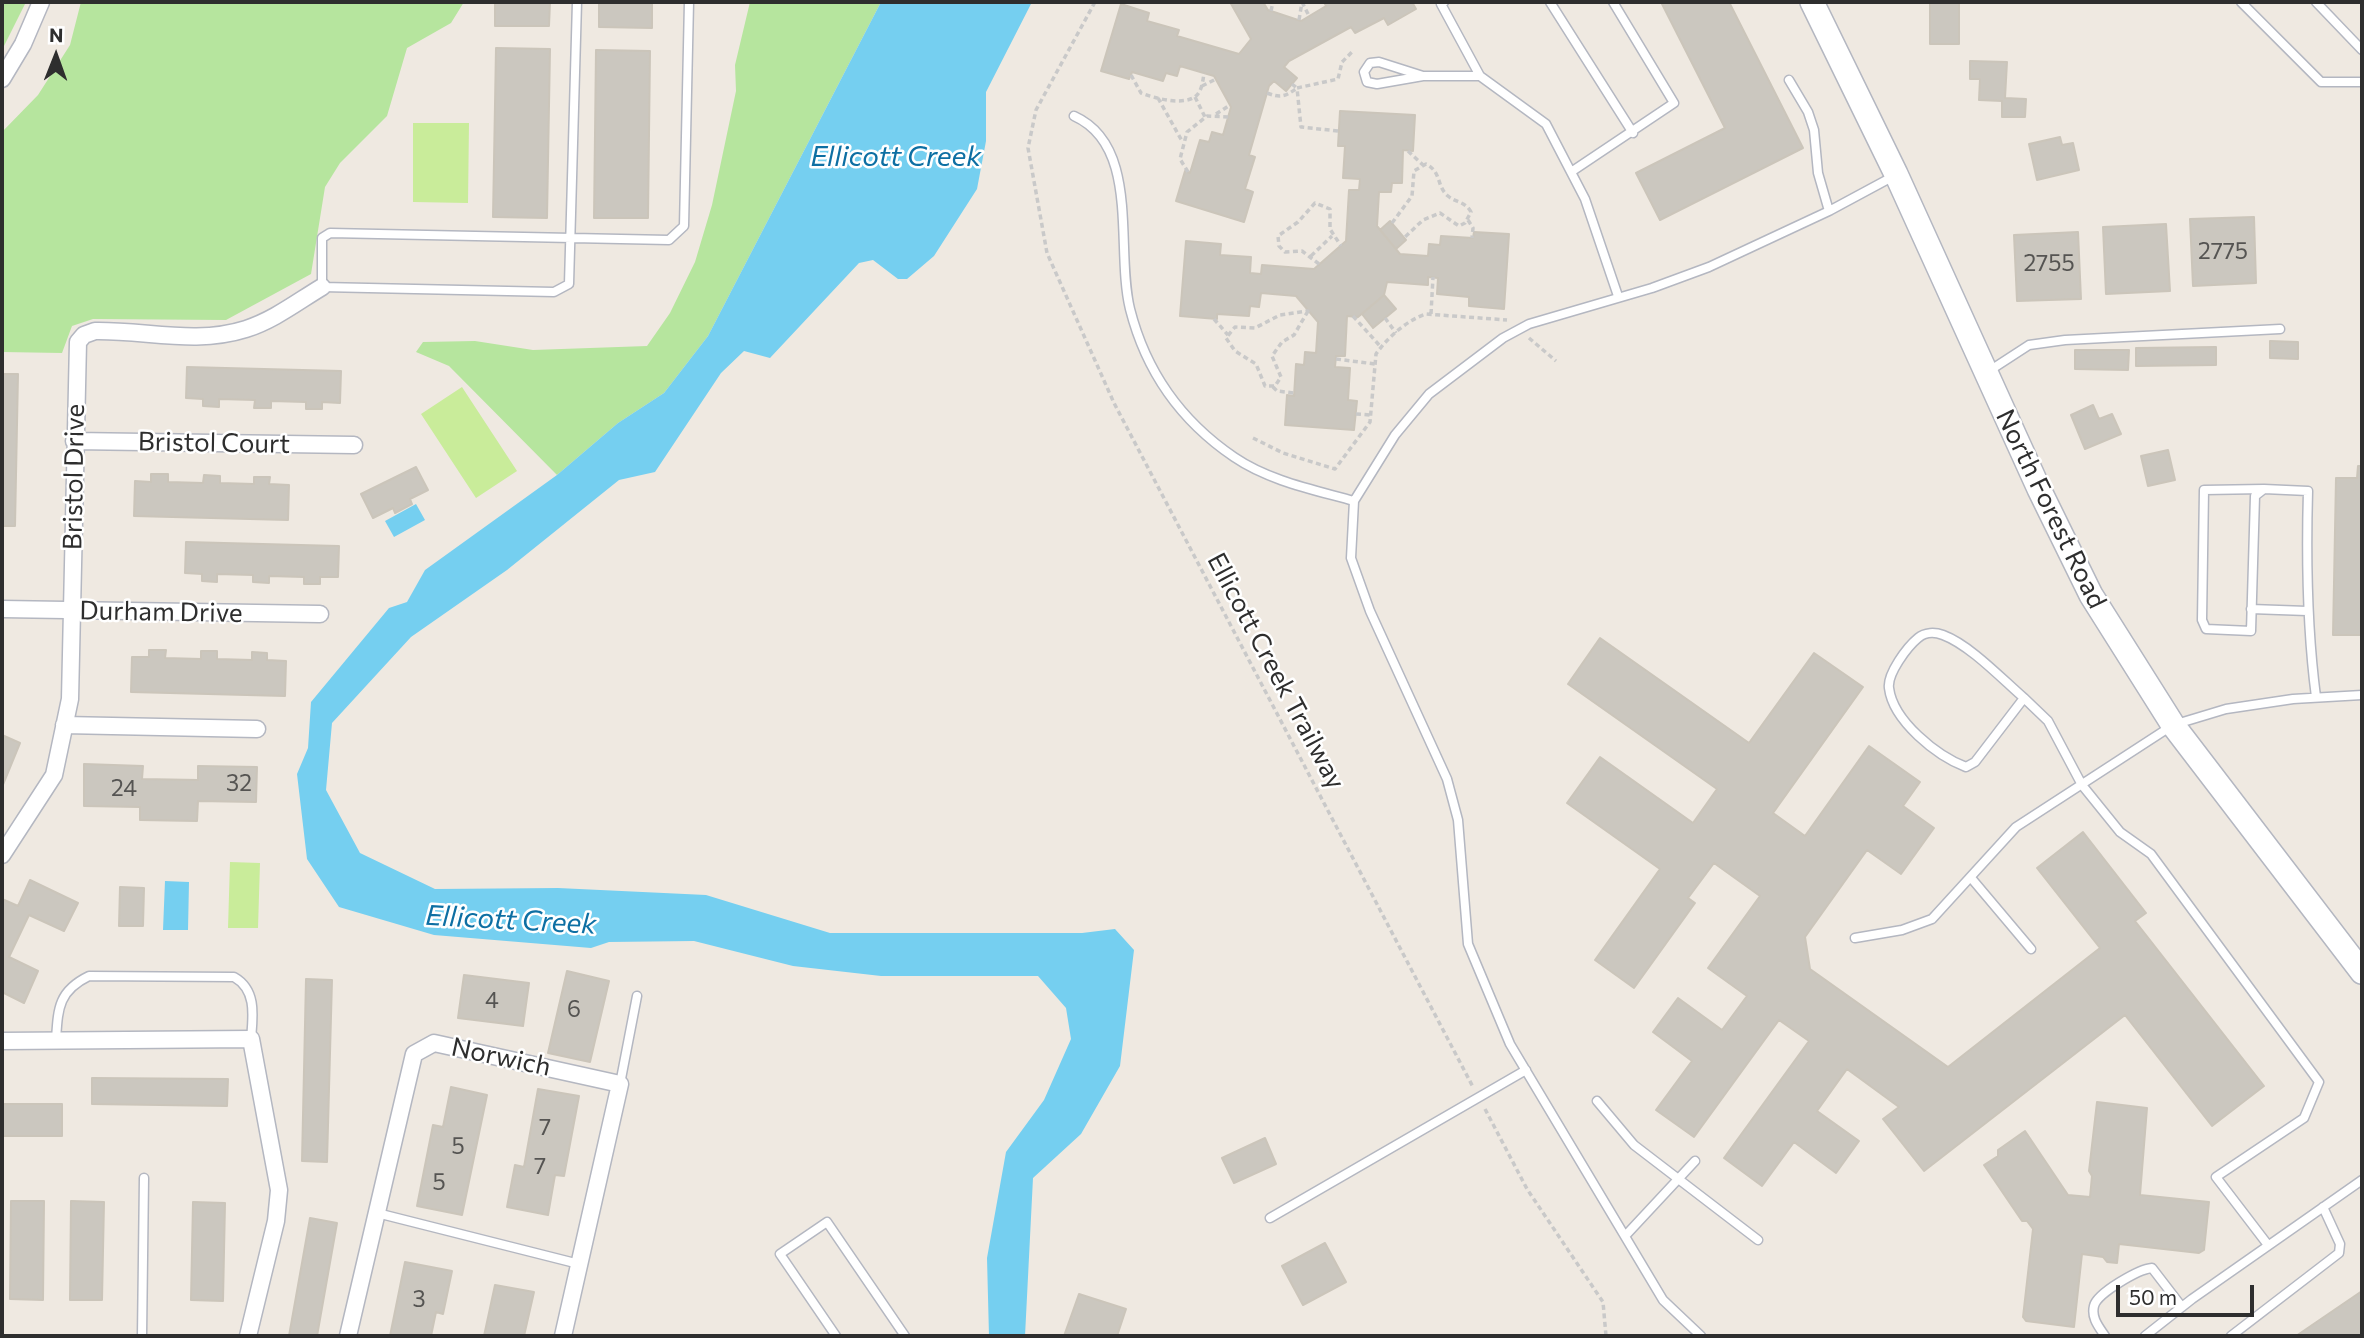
<!DOCTYPE html>
<html>
<head>
<meta charset="utf-8">
<style>
  body { margin:0 }
  #map { position:relative; width:2364px; height:1338px; overflow:hidden; background:#efe9e1; font-family:Commissioner,sans-serif }
  canvas { display:block }
  .frame { position:absolute; inset:0; border:4px solid #2e2e2e; pointer-events:none }
  .north { position:absolute; left:21px; top:21px; width:70px; height:70px; -webkit-text-stroke:5px #fff; paint-order:stroke; rotate:1deg; font-size:19px; font-weight:700; line-height:28px; text-align:center; color:#2e2e2e }
  .north::after { content:''; display:block; margin:auto; width:24px; height:32px; background:#2e2e2e; clip-path:polygon(50% 0,100% 100%,50% 72%,0 100%) }
  .scale { position:absolute; left:2116px; top:1285px; width:138px; height:32px; box-sizing:border-box; border:4px solid #2e2e2e; border-top:0; padding-left:9px; font-size:21px; line-height:24px; white-space:nowrap; color:#2e2e2e; -webkit-text-stroke:5px #fff; paint-order:stroke }
</style>
</head>
<body>
<div id="map">
<canvas width="2364" height="1338"></canvas>
<div class="frame"></div>
<div class="north">N</div>
<div class="scale">50 m</div>
</div>
<script>
const context = document.querySelector('canvas').getContext('2d');
context.lineJoin = 'round';
function paint(path, color) { context.fillStyle = color; context.fill(path, 'evenodd'); }
function strokePath(path, color, width, dash) { context.strokeStyle = color; context.lineWidth = width; context.lineCap = dash ? 'butt' : 'round'; context.setLineDash(dash || []); context.stroke(path); }
function drawText(font, color, halo, rows, align = 'center') {
  context.font = font + ' Commissioner,sans-serif'; context.lineWidth = 5; context.setLineDash([]); context.textBaseline = 'middle'; context.strokeStyle = halo; context.fillStyle = color; for (const [text, x, y, turn = 0] of rows) {
    context.save(); context.translate(x, y); context.rotate((+turn || 0) * Math.PI / 180); context.textAlign = isNaN(turn) ? turn : align; if (halo) context.strokeText(text, 0, 0); context.fillText(text, 0, 0); context.restore();
  }
}
paint(new Path2D(`
  M2,2H26L2,50Z
  M81,2H464L451,23L407,48L387,116L340,163L325,187L311,274L226,320L93,319L72,326L62,353L2,352V132L38,95L70,45Z
  M750,2H881L708,336L664,393L618,423L557,475L449,366L416,352L423,342L475,341L533,350L647,346L670,313L695,262L712,205L736,91L735,65Z`), '#b6e59e');
paint(new Path2D(`
  M413,123H469L468,203L413,202Z
  M462,387L517,471L476,498L421,414Z
  M230,862L260,863L258,928H228Z`), '#c9ec9a');
paint(new Path2D(`
  M881,2H1032L986,92V141L977,189L934,256L907,279H898L873,260L859,263L770,358L744,351L721,373L655,472L619,480L507,570L411,637L332,723L326,790L360,853L435,889L558,888L706,895L830,933H1082L1115,929L1134,950L1120,1066L1081,1134L1033,1178L1025,1336H989L987,1258L1006,1152L1044,1100L1071,1039L1066,1008L1038,976H881L793,966L694,941L609,942L591,948L434,935L339,907L307,859L297,774L308,748L311,702L389,608L407,602L425,570L557,475L618,423L664,393L708,336Z
  M416,504L425,520L394,537L385,521Z
  M165,881L189,882L188,930H163Z`), '#75cff0');
const building = new Path2D(`
  M495,2H550L549,26H495Z
  M599,2H652V28L599,27Z
  M1230,2H1263L1268,10L1301,21L1326,6L1324,2H1412L1416,9L1388,25L1384,18L1355,33L1351,27L1289,61L1284,67L1297,78L1286,91L1274,81L1269,86L1249,155L1255,157L1245,189L1253,192L1244,222L1176,201L1185,171L1190,173L1200,140L1209,142L1212,132L1223,135L1231,107L1214,76L1180,66L1177,76L1166,73L1163,81L1132,72L1129,79L1101,71L1121,4L1149,13L1147,21L1179,30L1177,36L1239,54L1251,39Z
  M1661,2H1729L1803,148L1660,220L1636,173L1725,128Z
  M1930,2H1959V44H1930Z
  M496,48L550,49L547,218L493,217Z
  M596,50L650,51L648,218H594Z
  M1970,61L2007,62L2005,98L2026,99L2025,117H2002V101L1979,100L1980,79H1970Z
  M1340,111L1415,115L1413,151L1403,150L1402,183H1392L1391,192H1379L1377,226L1400,254L1428,256L1429,244L1440,245L1441,236L1473,238L1474,232L1509,234L1504,309L1469,306V297L1437,294L1438,278L1428,277V285L1387,282L1384,295L1358,317L1347,316L1345,356H1336L1335,367L1350,368L1348,400L1357,401L1354,430L1285,425L1287,395L1294,396L1296,364L1304,365L1305,352L1316,353L1318,322L1296,296L1261,293L1259,307L1250,306L1249,316L1217,314V319L1180,316L1186,241L1221,244L1220,255L1251,257L1250,273L1261,274L1262,265L1314,269L1346,241L1349,190H1359L1360,179L1343,178L1345,146H1338Z
  M2060,137L2062,145L2073,143L2079,170L2037,180L2029,144Z
  M2254,217L2256,283L2193,286L2190,219Z
  M1390,221L1406,240L1396,249L1380,230Z
  M2166,224L2170,291L2106,294L2103,227Z
  M2078,232L2081,299L2017,301L2014,235Z
  M1384,295L1396,309L1373,328L1362,314Z
  M2270,341L2298,342V359L2270,358Z
  M2216,347V365L2136,366V348Z
  M2075,350H2129L2128,370L2075,369Z
  M187,367L341,371L340,403L322,402V409H306V402L271,401V408H254L255,400L219,399V407L203,406V399L186,398Z
  M2,374H18L15,526H2Z
  M2093,405L2099,419L2112,414L2121,434L2085,449L2071,415Z
  M2168,450L2175,480L2148,486L2141,456Z
  M2358,466H2362V635H2333L2336,478H2357Z
  M416,467L428,490L410,499L412,504L395,513L393,508L373,518L361,494Z
  M151,474H168V482L203,483L204,475L220,476V483L254,484V477H270L269,484L289,485L288,520L134,516L135,481L151,482Z
  M186,542L339,546L338,577H320V584H304V577L269,576V583L253,582V575L217,574V582L202,581V574L185,573Z
  M1600,638L1749,743L1814,653L1863,687L1773,813L1805,836L1869,746L1920,782L1903,806L1934,828L1901,874L1867,850L1805,937L1810,969L1948,1067L2100,948L2037,868L2083,832L2146,913L2135,921L2264,1086L2212,1126L2125,1015L1924,1171L1883,1119L1899,1107L1847,1069L1817,1111L1859,1141L1836,1173L1794,1142L1762,1186L1724,1158L1809,1041L1779,1020L1694,1137L1656,1110L1692,1061L1653,1032L1678,998L1722,1030L1747,996L1708,968L1760,896L1714,863L1688,898L1695,903L1634,988L1595,960L1660,869L1567,803L1600,757L1693,823L1717,789L1568,684Z
  M149,650H166L165,658L201,659V651H217V659L252,660V652L267,653V660L286,661L285,696L131,692L132,657H149Z
  M2,735L20,743L2,787Z
  M84,764L143,766L142,779L198,780V766L257,767L256,802L198,801L197,821L140,820V807L84,806Z
  M30,880L78,903L64,931L29,915L9,957L38,971L24,1003L2,992V899L18,906Z
  M120,887L144,888L143,926H119Z
  M567,971L609,981L590,1062L548,1053Z
  M464,975L529,983L523,1026L458,1018Z
  M306,979L332,980L327,1162L302,1161Z
  M92,1078L228,1079L227,1106L92,1104Z
  M451,1087L487,1095L462,1215L417,1206L433,1125L443,1127Z
  M538,1089L579,1096L564,1176L555,1175L548,1215L507,1207L515,1165L524,1167Z
  M2097,1102L2147,1108L2140,1195L2209,1202L2204,1250L2199,1253L2119,1244L2117,1263L2107,1262L2103,1257L2082,1254L2074,1327L2026,1321L2023,1317L2033,1229L2027,1221H2022L1984,1165L1998,1156V1150L2025,1131L2068,1195L2090,1197L2092,1176L2089,1171Z
  M2,1104H62V1136H2Z
  M1265,1138L1276,1164L1234,1183L1222,1158Z
  M11,1201H44L43,1300L10,1299Z
  M71,1201L104,1202L102,1300H70Z
  M193,1202L225,1203L223,1301L191,1300Z
  M310,1218L337,1223L317,1336H289Z
  M1325,1243L1346,1282L1303,1305L1282,1266Z
  M405,1262L452,1271L443,1314L436,1312L431,1336H390Z
  M495,1285L534,1292L524,1336H484Z
  M2362,1291V1336H2296Z
  M1079,1294L1126,1309L1117,1336H1064Z`);
paint(building, '#cbc7bf');
strokePath(building, '#cbc5ba', 2);
const lane = new Path2D(`
  M577,2L569,284L554,292L322,287V238L330,233L669,240L684,226L689,2
  M1444,2L1441,4L1480,76L1546,124L1585,199L1618,296
  M1550,2L1633,133
  M2241,2L2321,82H2362
  M2316,2L2362,50
  M1423,76L1379,62L1370,63L1364,72L1367,82L1377,84L1423,76H1480
  M1789,80L1808,112L1814,130L1818,173L1829,211
  M1074,116C1141,146 1115,248 1130,309C1146,372 1181,421 1234,457C1269,481 1315,490 1354,501
  M1571,172L1674,103L1613,2
  M1989,371L2029,345L2065,340L2280,329
  M2264,489L2204,490L2202,620L2206,629L2251,631L2255,496L2264,489L2308,491C2306,560 2307,628 2316,697
  M2251,609L2307,611
  M2024,698C2002,679 1970,645 1943,635C1935,632 1925,632 1918,638C1907,647 1887,674 1889,688C1893,721 1937,756 1966,767L1975,762L2024,698L2048,721L2082,785L2120,832L2151,854L2319,1082L2304,1118L2216,1177L2268,1245
  M1972,879L2031,949
  M1855,938L1902,930L1932,919L2016,827L2173,725L2226,709L2293,699L2362,695
  M56,1040C58,1009 58,991 89,976L234,977C257,990 253,1016 251,1039
  M620,1084L637,996
  M1597,1101L1634,1145L1758,1240
  M377,1213L579,1264
  M1270,1218L1526,1070
  M1626,1235L1695,1161
  M142,1336L144,1178
  M836,1336L780,1254L827,1222L905,1336
  M1701,1336L1663,1300L1510,1044L1468,944L1458,820L1447,779L1370,611L1351,558L1354,501L1395,435L1429,394L1503,338L1529,324L1652,288L1709,267L1829,211L1894,176
  M2105,1336C2099,1327 2091,1318 2094,1306C2097,1293 2139,1269 2152,1268L2182,1307
  M2145,1336L2192,1299L2362,1180
  M2231,1336L2339,1253L2340,1244L2323,1207`);
const street = new Path2D(`
  M2,79L23,44L41,2
  M74,441L354,445
  M2,609L320,614
  M64,725L257,729
  M2,855L54,775L70,699L78,342L84,335L95,331C146,330 196,345 246,329C274,320 297,302 322,287
  M2,1041L251,1039L279,1190L276,1221L248,1336
  M348,1336L414,1054L434,1043L620,1084L563,1336`);
const secondary = new Path2D(`
  M1812,2L1896,174L2039,489L2091,595L2173,725L2362,972`);
strokePath(lane, '#b4b7c1', 11);
strokePath(street, '#b4b7c1', 19);
strokePath(secondary, '#b4b7c1', 26);
strokePath(new Path2D(`
  M1095,2L1036,110L1028,148L1047,253L1114,403L1473,1087
  M1302,2L1309,16
  M1271,11L1273,2
  M1299,20L1302,2
  M1131,75L1141,93C1154,98 1185,107 1197,95C1202,90 1203,80 1204,73
  M1202,86L1216,79
  M1267,93C1280,98 1285,97 1297,88L1292,84
  M1195,97L1205,117
  M1158,98L1182,141
  M1216,114L1230,105
  M1338,131L1301,127L1297,88L1338,79L1342,62L1352,52
  M1408,151L1423,165
  M1188,172L1180,159L1187,132L1207,116L1229,117
  M1468,220L1473,228L1472,238
  M1392,223L1412,196L1414,171L1426,164C1442,172 1436,186 1448,196C1456,203 1465,201 1471,212L1465,223L1459,226L1440,213L1423,220L1404,238
  M1311,256L1332,236
  M1319,264L1302,251L1285,252L1279,246L1278,236L1298,222L1315,203L1330,209V229L1341,246
  M1308,311L1294,335L1282,342L1272,356L1281,377L1275,386H1265L1256,364L1235,351L1226,338L1235,327L1255,328L1280,315Z
  M1431,314L1433,277
  M1353,316L1380,346
  M1385,318L1396,333
  M1214,319L1228,335
  M1529,338L1556,361
  M1336,359L1375,364
  M1273,387L1277,391L1294,393
  M1356,414L1371,415
  M1253,438L1283,453L1335,469L1370,422L1376,354C1387,338 1407,320 1426,314L1507,320
  M1485,1109L1527,1189L1603,1302L1606,1336`), '#c9c9c9', 3.5, [5, 3.5]);
strokePath(lane, '#fff', 8);
strokePath(street, '#fff', 16);
strokePath(secondary, '#fff', 23);
drawText('23px', '#555452', null, [
  ["2775",2223,251],
  ["2755",2049,263],
  ["32",239,783],
  ["24",124,788],
  ["4",492,1000],
  ["6",574,1009],
  ["7",545,1127],
  ["5",458,1146],
  ["7",540,1166],
  ["5",439,1182],
  ["3",419,1299]
]);
drawText('26px', '#2e2e2e', '#fff', [
  ["Bristol Court",214,443,1],
  ["Bristol Drive",74,477,-89],
  ["North Forest Road",2051,509,64],
  ["Durham Drive",161,612,1],
  ["Ellicott Creek Trailway",1276,671,62],
  ["Norwich",501,1057,12]
]);
drawText('italic 28px', '#0d6fa3', '#fff', [
  ["Ellicott Creek",896,157],
  ["Ellicott Creek",511,920,3]
]);
</script>
</body>
</html>
